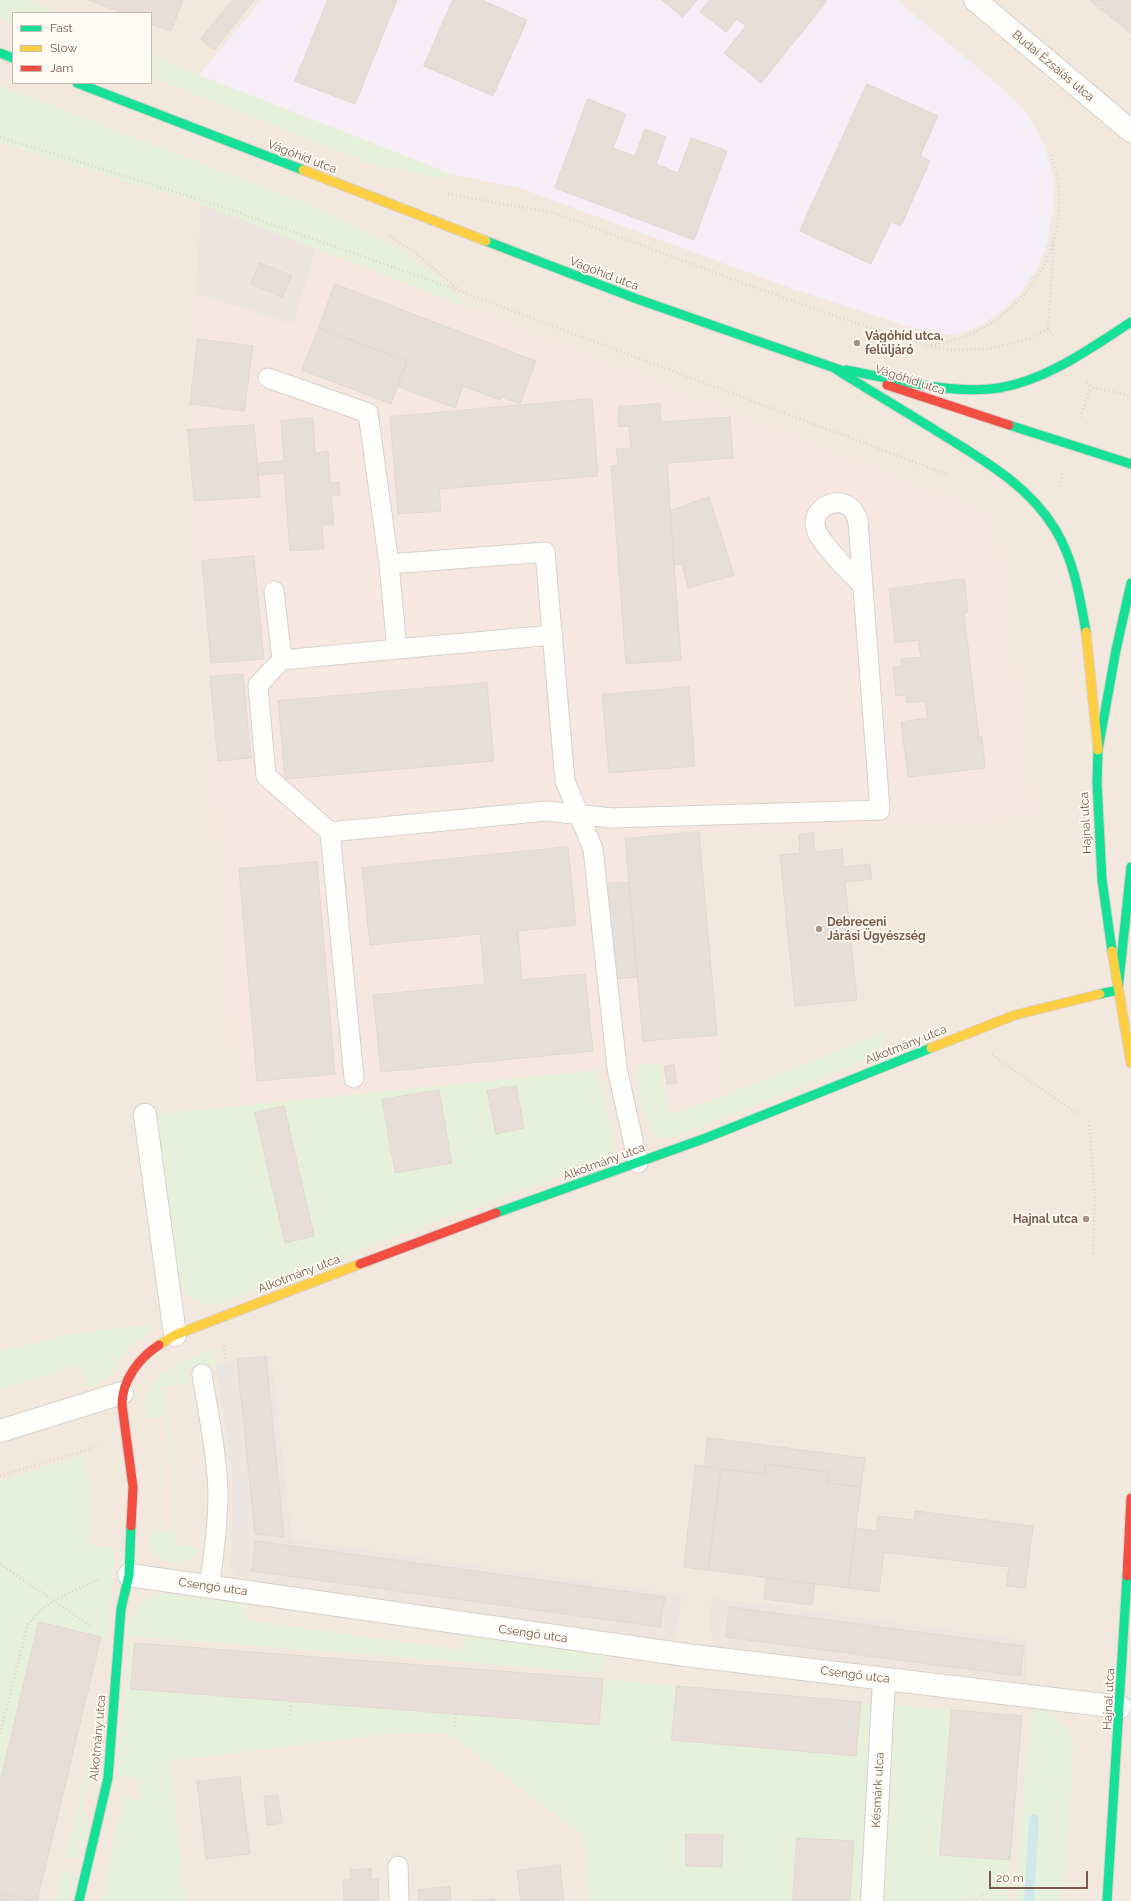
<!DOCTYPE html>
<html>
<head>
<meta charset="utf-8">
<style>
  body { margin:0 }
  #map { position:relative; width:1131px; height:1901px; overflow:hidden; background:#f9f5f0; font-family:Raleway,sans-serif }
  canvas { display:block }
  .legend { position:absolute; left:12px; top:12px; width:140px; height:72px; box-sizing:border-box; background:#fffaf3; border:1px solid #cabbb1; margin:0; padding:5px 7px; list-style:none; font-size:12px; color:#7a5c4d }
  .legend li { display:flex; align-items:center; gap:8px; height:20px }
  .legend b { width:20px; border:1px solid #cabbb1 }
  .scale { position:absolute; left:989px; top:1871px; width:99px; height:18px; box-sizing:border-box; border:2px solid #7a5c4d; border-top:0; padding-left:5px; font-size:12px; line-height:14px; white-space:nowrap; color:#7a5c4d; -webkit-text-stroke:3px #fffaf3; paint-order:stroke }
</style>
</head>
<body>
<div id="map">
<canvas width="1131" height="1901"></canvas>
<ul class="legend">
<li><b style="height:5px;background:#16e098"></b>Fast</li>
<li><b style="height:5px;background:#ffcf43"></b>Slow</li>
<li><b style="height:5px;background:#f24e42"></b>Jam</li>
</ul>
<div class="scale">20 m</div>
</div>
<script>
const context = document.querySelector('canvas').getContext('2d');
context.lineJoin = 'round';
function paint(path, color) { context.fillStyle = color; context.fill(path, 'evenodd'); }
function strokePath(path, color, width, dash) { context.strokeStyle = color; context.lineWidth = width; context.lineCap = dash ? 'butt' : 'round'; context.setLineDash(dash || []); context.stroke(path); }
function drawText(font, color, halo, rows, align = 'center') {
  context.font = font + ' Raleway,sans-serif'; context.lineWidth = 3.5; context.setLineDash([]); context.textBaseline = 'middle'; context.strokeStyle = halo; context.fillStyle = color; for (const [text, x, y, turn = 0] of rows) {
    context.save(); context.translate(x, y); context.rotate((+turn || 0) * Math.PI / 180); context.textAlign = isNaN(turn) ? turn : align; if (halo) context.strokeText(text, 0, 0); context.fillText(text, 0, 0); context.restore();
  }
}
paint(new Path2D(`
  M0,0H1131V1901H0ZM13,13H151V83H13Z`), '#f2e8de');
paint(new Path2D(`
  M316,248L993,515L1033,817L699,834L723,1096L670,1114L660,1062L598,1070L240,1106L188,430L196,293L293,324Z`), '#f6e8e1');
paint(new Path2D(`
  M201,204L316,248L293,324L196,293Z
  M271,1356L292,1540L682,1595L676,1634L667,1640H658L248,1581L238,1577L231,1568L230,1559L233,1519V1484L228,1441L216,1365L237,1359Z
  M712,1598L1027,1641L1025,1682L718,1647L713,1640L709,1626Z`), '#ede5e0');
paint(new Path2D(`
  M261,0H897L1003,89L1025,111L1033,123L1045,147L1053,176L1054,203L1048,242L1037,268L1021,292L1005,309L981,325L955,336L910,327L793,289L520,188L451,174L199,75Z`), '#f6eef6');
paint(new Path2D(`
  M0,0H32L61,13H13V23L0,18Z
  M151,54L199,75L451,174L437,178L368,163L151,77Z
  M0,85C70,112 139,139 209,166C292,198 411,235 468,308L201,204L0,143Z
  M889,1030L881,1054L681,1135C674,1137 667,1139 660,1137C643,1131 639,1082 636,1066L660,1062L670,1114L723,1096Z
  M598,1070L615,1146L613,1156L609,1159L427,1225L222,1303C202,1306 185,1301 179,1280L156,1114Z
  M156,1324L155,1330C141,1337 131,1346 122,1358C110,1374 109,1382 88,1388L81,1365L0,1391V1351L75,1333Z
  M214,1349L216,1365L187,1369L189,1383L164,1387C174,1441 180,1490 176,1545L201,1547C184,1575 145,1565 148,1531L173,1532C177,1493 171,1455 165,1417L147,1419C138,1375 181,1361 214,1349Z
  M87,1454C92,1485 92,1514 89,1545L115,1548L108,1639L101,1637L90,1683L0,1901V1480Z
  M159,1594H170L248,1605L247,1620L461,1650L464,1635L605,1655L603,1673L127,1636C131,1613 136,1602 159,1594Z
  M129,1642L135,1643L131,1689L603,1679L677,1686L672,1740L856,1756L861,1702L872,1703L863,1901H589L581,1834L449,1733L385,1734L170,1761L187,1901H101L124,1796L137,1799L141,1781L118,1775Z
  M104,1701L101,1725L81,1809L88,1824L79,1860L65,1857Z
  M895,1705L1022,1716L1008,1901H882L893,1709Z
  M1031,1708C1053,1710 1067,1722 1074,1742L1064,1901H1015Z
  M61,1871L75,1874L69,1901H54Z`), '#e7f0db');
strokePath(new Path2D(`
  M1029,1901L1034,1819`), '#d0e8ea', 10);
const building = new Path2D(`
  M89,0H183L171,31L151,24V13H123Z
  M233,0H254L214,50L201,39Z
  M328,0H397L355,104L295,81Z
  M453,0H482L527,20L493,96L424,66Z
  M662,0H697L683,17Z
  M710,0H825L827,1L761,83L724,53L746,26L737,19L726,32L700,12Z
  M1090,0H1131V33Z
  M867,84L938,116L920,156L930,161L901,226L891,222L871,264L800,231Z
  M588,99L626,114L613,148L635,156L645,129L666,137L656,164L678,173L691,138L727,151L694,240L555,188Z
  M260,263L292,276L282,297L251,284Z
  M335,284L536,361L520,404L502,397L500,400L463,386L455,408L397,386L407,361L319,328Z
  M319,328L407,361L391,404L302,370Z
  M198,339L253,346L244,411L190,404Z
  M592,399L598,476L439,489L441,511L398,514L390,417Z
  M660,404L661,422L730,417L733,458L667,463L681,660L626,664L611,466L618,465L616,449L631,448L629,426L619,427L618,407Z
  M313,418L315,453L328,451L330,483L339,482L340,495L331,496L334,525H322L324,549L290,551L284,473L258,475L257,463L284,461L281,421Z
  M254,425L260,497L194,501L188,430Z
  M709,497L734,575L688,588L682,564L674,565L670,511Z
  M254,556L264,659L211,663L202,561Z
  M964,579L968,612L964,613L979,737H982L985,768L908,777L901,722L928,718L925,701L906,703V695L896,696L893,667L902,666L901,659L921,657L918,640L895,643L889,589Z
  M243,674L251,758L218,761L210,677Z
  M487,683L494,761L285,779L278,701Z
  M689,687L695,766L609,773L602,695Z
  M699,832L717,1035L643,1041L625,839Z
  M813,833L815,852L842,849L844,867L870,864L872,879L845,882L857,1000L795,1006L780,855L800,853L799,835Z
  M568,847L576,925L518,931L522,980L585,974L593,1051L381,1072L373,995L485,984L480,934L370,945L362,868Z
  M317,862L335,1074L257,1081L239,869Z
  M629,882L637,977L614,979L605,884Z
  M674,1065L677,1083L667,1084L664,1067Z
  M516,1086L524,1128L496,1134L487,1091Z
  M439,1090L452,1163L395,1173L382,1100Z
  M284,1106L314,1236L285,1243L255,1113Z
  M266,1357L284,1537L255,1534L237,1359Z
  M708,1438L865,1458L861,1487L828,1483L829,1472L766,1464L764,1474L704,1467Z
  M766,1464L829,1472L828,1483L861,1487L848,1588L708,1570L721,1469L764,1474Z
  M696,1465L721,1469L708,1570L684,1567Z
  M915,1511L1033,1526L1025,1588L1006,1586L1009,1567L884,1552L879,1592L848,1588L856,1528L876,1531L878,1516L914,1520Z
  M256,1541L665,1597L660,1627L252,1571Z
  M767,1578L815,1584L812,1605L764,1599Z
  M730,1607L1024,1646L1020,1676L726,1637Z
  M39,1622L101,1637L37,1901H32L0,1893V1782Z
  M135,1643L603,1679L599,1725L131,1689Z
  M677,1686L861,1702L856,1756L672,1740Z
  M952,1710L1022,1716L1010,1860L940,1855Z
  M240,1777L250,1854L206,1859L197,1782Z
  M278,1795L282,1823L267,1825L264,1797Z
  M686,1834L723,1835L722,1867L686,1866Z
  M797,1838L854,1841L850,1901H793Z
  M560,1865L564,1901H521L517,1871Z
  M371,1869V1879H378L379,1901H344L343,1880H351L350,1870Z
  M450,1887L451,1901H419L418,1890Z
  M0,1893L32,1901H0Z
  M495,1899V1901H474Z`);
paint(building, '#e6ded7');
strokePath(building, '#e2d8d2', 1);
const lane = new Path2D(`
  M268,378L368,413L389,564
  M274,591L282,660
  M553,635L397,649L389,564L545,552L565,781L593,849L617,1068L638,1163
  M330,832L546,811L612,818L880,810L858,522C852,488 805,504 817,532C823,546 852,574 863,586
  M354,1078L330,832L266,776L258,685L282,660L397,649
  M202,1374C208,1413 217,1453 218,1492C218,1524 214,1555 209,1587
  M398,1866L399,1901`);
const street = new Path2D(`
  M975,0L1131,131
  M145,1115L175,1335
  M0,1431L122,1393
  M129,1575L686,1655L1120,1707
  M872,1901L884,1679`);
const fast = new Path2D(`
  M0,53L13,58
  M77,83L303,170
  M486,241L637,299L852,374
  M834,368C867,389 901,409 935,430C978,457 1027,483 1055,529C1074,560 1080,597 1086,632
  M846,370C894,379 951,395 999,388C1047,380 1091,348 1131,322
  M1009,425L1131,464
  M1112,951L1102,880L1097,783L1098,750L1116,650L1131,583
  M1100,994L1118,990L1131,867
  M496,1213L706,1138L931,1048
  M79,1901L108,1778L121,1609L129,1575L131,1526
  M1107,1901L1127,1576`);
const slow = new Path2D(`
  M303,170L486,241
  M1086,632L1098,750
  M1112,951L1131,1063
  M931,1048L1015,1015L1100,994
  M159,1345L175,1335L360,1264`);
const jam = new Path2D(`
  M887,385L1009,425
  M360,1264L496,1213
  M131,1526L133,1487L122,1405C122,1380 139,1358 159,1345
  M1127,1576L1131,1498`);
strokePath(lane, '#d7d1cb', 21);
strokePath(street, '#d7d1cb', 24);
strokePath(fast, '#d9d2cb', 11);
strokePath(slow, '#d9d2cb', 11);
strokePath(jam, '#d9d2cb', 11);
strokePath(new Path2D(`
  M0,137L217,205L458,290
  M448,194L555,213L751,286L838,317L928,346L951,350L990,349L1028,339L1048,329
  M390,236L418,255L460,291L949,475
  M1053,336L1048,329L1054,243
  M931,345C1007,335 1065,267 1059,189C1058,177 1054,165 1051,153
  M1087,382L1091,387L1131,396
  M1080,417L1091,387
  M1059,486L1063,471
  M992,1055L1078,1114
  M1089,1121L1095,1198L1093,1256
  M224,1346L226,1359
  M0,1476L80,1452L99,1445
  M0,1564L92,1627
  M290,1715L291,1701
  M455,1727L456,1714
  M0,1733L28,1624L41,1610L60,1597L99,1579
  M973,1901L1013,1874`), '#dcd5d0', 2.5, [1, 3]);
strokePath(lane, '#fefefd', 19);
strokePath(street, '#fefefd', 22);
strokePath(fast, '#16e098', 9);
strokePath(slow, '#ffcf43', 9);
strokePath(jam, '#f24e42', 9);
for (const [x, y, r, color] of [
  [857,343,4,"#a69286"],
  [819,929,4,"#a69286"],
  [1086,1219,4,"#a69286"]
]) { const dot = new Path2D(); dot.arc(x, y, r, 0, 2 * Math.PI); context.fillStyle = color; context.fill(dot); strokePath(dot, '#fffaf3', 1.5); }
drawText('12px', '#7a5c4d', '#fffaf3', [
  ["Budai Ézsaiás utca",1053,66,40],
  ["Vágóhíd utca",302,157,21],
  ["Vágóhíd utca",604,274,21],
  ["Vágóhíd utca",910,380,18],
  ["Hajnal utca",1086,823,-93],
  ["Alkotmány utca",906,1045,-22],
  ["Alkotmány utca",604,1162,-20],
  ["Alkotmány utca",299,1274,-21],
  ["Csengő utca",213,1587,8],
  ["Csengő utca",533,1634,8],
  ["Csengő utca",855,1675,7],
  ["Hajnal utca",1109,1699,-87],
  ["Alkotmány utca",98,1738,-85],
  ["Késmárk utca",878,1790,-87]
]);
drawText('bold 12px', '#7a5c4d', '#fffaf3', [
  ["Vágóhíd utca,",865,336],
  ["felüljáró",865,350],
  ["Debreceni",827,922],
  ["Járási Ügyészség",827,936],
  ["Hajnal utca",1078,1219,"right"]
], 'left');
</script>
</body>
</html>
